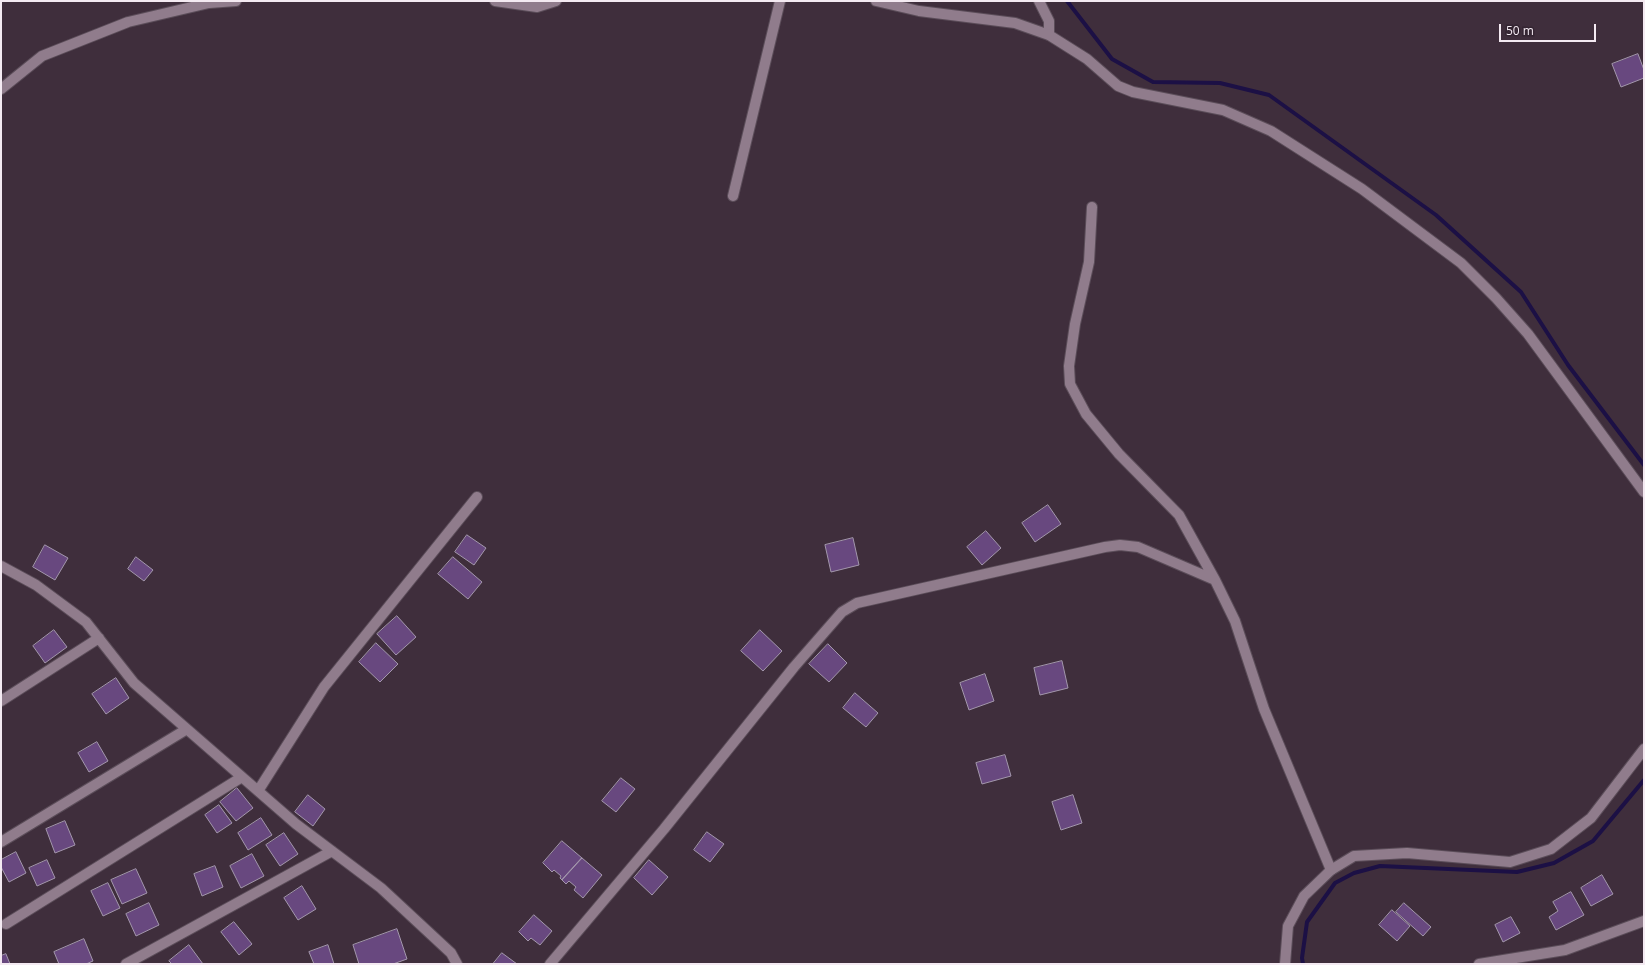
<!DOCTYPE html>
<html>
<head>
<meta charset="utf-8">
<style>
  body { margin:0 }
  #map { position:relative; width:1645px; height:965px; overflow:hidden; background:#3f2e3c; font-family:"Open Sans",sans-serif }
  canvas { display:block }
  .frame { position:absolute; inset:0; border:2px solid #f4eaf2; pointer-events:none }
  .scale { position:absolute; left:1499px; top:24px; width:97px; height:18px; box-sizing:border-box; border:2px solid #f4eaf2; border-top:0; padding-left:5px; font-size:12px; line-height:14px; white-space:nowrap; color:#f4eaf2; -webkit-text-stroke:3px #342532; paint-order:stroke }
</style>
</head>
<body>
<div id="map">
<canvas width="1645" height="965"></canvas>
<div class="frame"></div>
<div class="scale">50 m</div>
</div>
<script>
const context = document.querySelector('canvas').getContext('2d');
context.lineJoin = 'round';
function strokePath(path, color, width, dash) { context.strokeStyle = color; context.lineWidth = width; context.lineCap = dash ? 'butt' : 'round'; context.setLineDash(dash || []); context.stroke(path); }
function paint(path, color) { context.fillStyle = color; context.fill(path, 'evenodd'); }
strokePath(new Path2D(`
  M1067,1L1112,59L1153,82L1220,83L1269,95L1436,215L1521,292L1568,365L1644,465
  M1303,964L1302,958L1307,922L1335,883L1354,873L1380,866L1517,872L1554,863L1593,841L1644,780`), '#1c1045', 4);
const building = new Path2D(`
  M1638,54L1644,70V78L1621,87L1612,64Z
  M1048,505L1061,524L1035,542L1022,523Z
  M986,531L1001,548L982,565L967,547Z
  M467,535L486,548L474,565L455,552Z
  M853,538L859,565L831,572L825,545Z
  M45,545L68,558L55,580L33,567Z
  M136,557L153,570L144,581L128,569Z
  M453,557L482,582L468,599L438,574Z
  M397,616L416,637L396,655L377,634Z
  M54,630L67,647L45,663L33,646Z
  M760,630L782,651L763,671L741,651Z
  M376,643L398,664L380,682L359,662Z
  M828,644L847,663L829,682L809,664Z
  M1062,661L1068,688L1040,695L1034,668Z
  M985,674L994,701L969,710L960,683Z
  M116,678L129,698L106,714L92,694Z
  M855,693L878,713L866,727L843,708Z
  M97,742L108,761L89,772L78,753Z
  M1005,755L1011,776L982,784L976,763Z
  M621,778L635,789L616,812L602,801Z
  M237,788L253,808L236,821L220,802Z
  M308,795L325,809L313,826L295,812Z
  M1073,795L1082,823L1061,830L1052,802Z
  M219,805L232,823L217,833L205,815Z
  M261,818L272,835L248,850L238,833Z
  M65,821L75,845L55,853L46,829Z
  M707,832L724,844L710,862L694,850Z
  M284,833L298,854L280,866L266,845Z
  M562,841L582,858L562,880L560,878L561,876L554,870L552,872L543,863Z
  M16,852L26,873L9,882L1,867V860Z
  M252,854L264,876L241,888L230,866Z
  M582,858L602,875L583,898L574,890L576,887L569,881L566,884L562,880Z
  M47,860L55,878L37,886L29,868Z
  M649,860L668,877L652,895L634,878Z
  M215,866L223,887L202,896L194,874Z
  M136,869L147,893L122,904L111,880Z
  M1602,875L1613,894L1591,906L1581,888Z
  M108,883L120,908L103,916L91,891Z
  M302,886L316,909L298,920L284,898Z
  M1571,892L1584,915L1556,930L1549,917L1558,911L1553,902Z
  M149,903L159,925L136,936L126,914Z
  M1404,903L1431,927L1423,936L1396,912Z
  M1392,910L1410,926L1397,941L1379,925Z
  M534,915L552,931L540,945L531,938L528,941L519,932Z
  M1511,917L1520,933L1503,942L1495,925Z
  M234,922L252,944L239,955L221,932Z
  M397,929L407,959L393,964H359L353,945Z
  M84,939L93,961L86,964H59L54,952Z
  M189,945L203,964H172L169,961Z
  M328,945L334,964H314L309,952Z
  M502,953L517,964H493Z
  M6,954L10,964H1V956Z`);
paint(building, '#68487f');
strokePath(building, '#a397ac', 1);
const street = new Path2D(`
  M1039,1L1049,21V35
  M733,196L780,1
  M1092,207L1089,262L1075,324L1069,366L1070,384L1086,414L1119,454L1179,515L1215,580L1235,621L1264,709L1331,870
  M1,566L36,585L86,622L134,683L296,824L381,888L451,953L457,964
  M1,701L99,638
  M258,791L324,687L477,497
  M1,842L187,729
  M6,924L242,777
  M126,964L332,851
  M550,964L664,829L794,667L842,612L857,603L1105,547L1120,545L1138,547L1215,580
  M1479,964L1565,950L1644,921`);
const secondary = new Path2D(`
  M495,1L537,7L556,1
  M876,1L919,11L1015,23L1049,35L1087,59L1118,86L1133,92L1223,110L1271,131L1362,189L1461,263L1496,298L1528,334L1644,492
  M1,89L42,56L128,22L209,3L236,1
  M1285,964L1288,926L1304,896L1331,870L1354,856L1407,853L1510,862L1551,849L1591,818L1644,749`);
strokePath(street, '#5b4d59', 12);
strokePath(secondary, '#5b4d59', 12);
strokePath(street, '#907c8c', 10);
strokePath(secondary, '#907c8c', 10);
</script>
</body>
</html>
